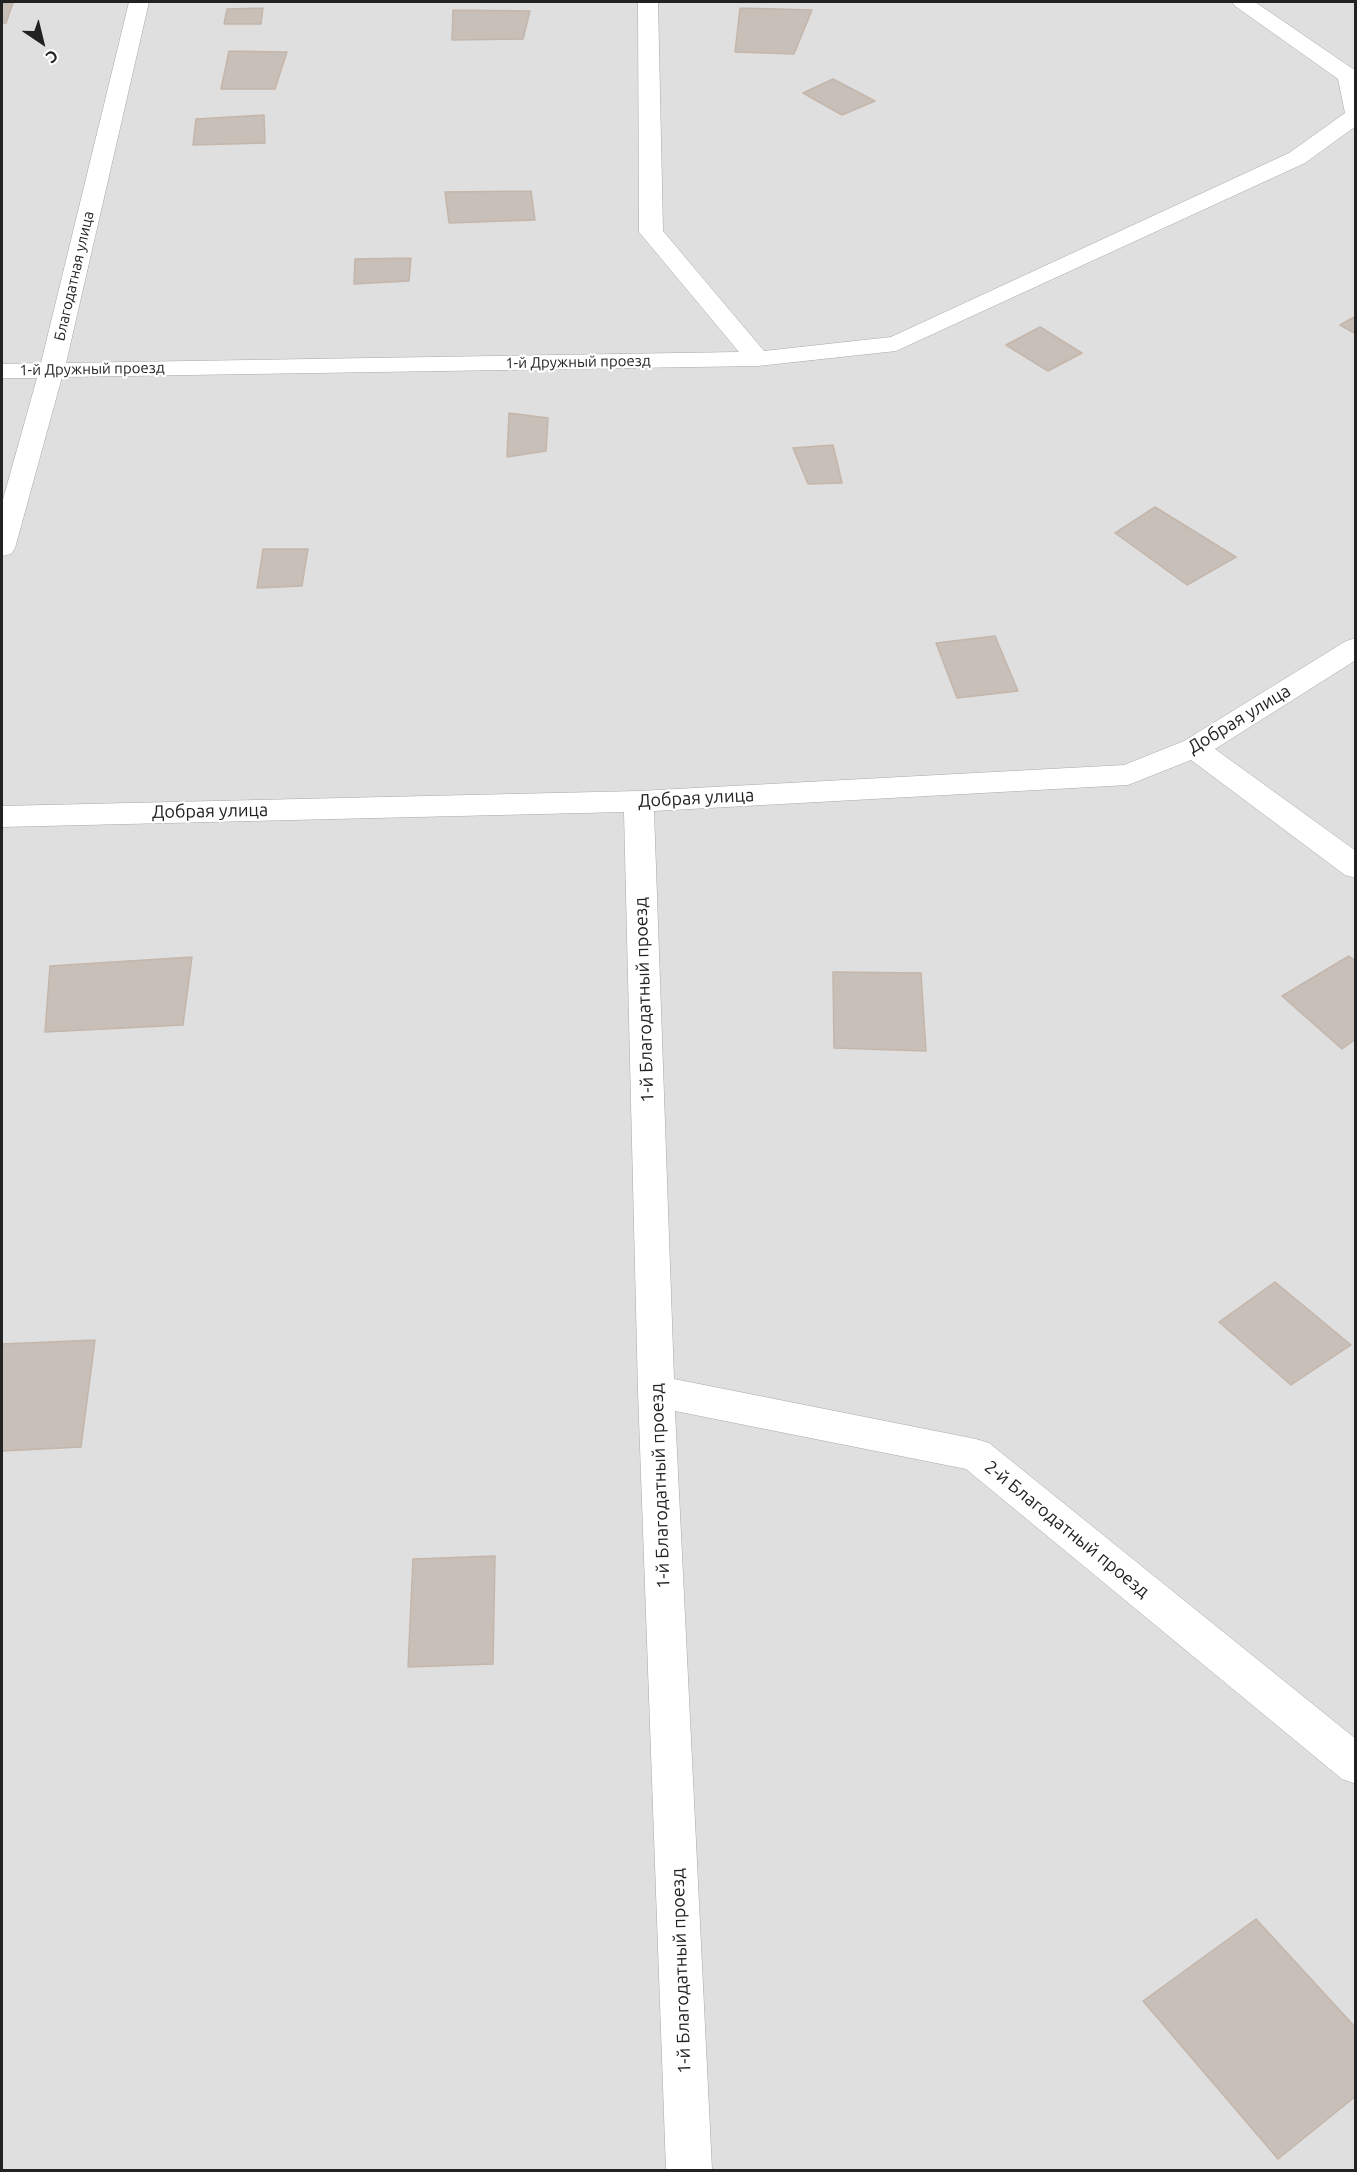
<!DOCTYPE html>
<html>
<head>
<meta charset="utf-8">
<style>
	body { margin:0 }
	#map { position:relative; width:1357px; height:2172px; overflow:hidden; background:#f2efe9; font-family:Ubuntu,sans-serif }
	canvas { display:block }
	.frame { position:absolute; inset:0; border:3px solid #222; pointer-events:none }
	.north { position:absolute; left:12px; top:12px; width:60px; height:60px; -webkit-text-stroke:4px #fff; paint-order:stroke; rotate:145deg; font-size:16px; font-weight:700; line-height:24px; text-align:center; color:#222 }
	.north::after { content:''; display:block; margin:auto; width:21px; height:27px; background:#222; clip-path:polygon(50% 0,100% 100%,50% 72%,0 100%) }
</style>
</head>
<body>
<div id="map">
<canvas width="1357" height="2172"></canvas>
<div class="frame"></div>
<div class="north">С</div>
</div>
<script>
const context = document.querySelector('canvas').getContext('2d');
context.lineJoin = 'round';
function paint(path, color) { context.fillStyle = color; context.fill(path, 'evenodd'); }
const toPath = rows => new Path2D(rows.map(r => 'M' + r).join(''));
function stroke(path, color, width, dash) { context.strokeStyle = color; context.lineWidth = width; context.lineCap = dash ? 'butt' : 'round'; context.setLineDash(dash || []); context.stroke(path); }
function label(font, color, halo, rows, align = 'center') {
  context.font = font + ' Ubuntu,sans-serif'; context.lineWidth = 4.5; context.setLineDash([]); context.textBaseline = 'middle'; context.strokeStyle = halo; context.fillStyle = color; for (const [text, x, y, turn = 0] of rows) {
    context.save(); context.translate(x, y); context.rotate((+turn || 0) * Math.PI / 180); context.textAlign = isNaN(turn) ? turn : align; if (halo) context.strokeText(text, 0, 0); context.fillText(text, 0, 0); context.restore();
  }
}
paint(toPath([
	[2,2,1355,2,1355,2170,2,2170]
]), '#e0dfdf');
const building = toPath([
	[2,3,13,3,6,23,2,23,2,3],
	[263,8,261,24,224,24,227,9,263,8],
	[740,8,812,10,794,54,735,52,740,8],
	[453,10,530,11,523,39,452,40,453,10],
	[229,51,287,52,275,89,221,89,229,51],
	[833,79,875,101,842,115,803,93,833,79],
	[264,115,265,143,193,145,196,119,264,115],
	[531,191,535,220,449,223,445,192,531,191],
	[411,258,409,281,354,284,355,259,411,258],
	[1356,316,1356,334,1340,325,1356,316],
	[1040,327,1082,353,1048,371,1006,345,1040,327],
	[509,413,548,418,546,451,507,457,509,413],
	[833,445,842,483,808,484,793,448,833,445],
	[1155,507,1236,557,1187,585,1115,533,1155,507],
	[263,549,308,549,302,586,257,588,263,549],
	[995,636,1018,691,957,698,936,643,995,636],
	[1349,956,1356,961,1356,1039,1342,1049,1282,996,1349,956],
	[192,957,183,1025,45,1032,50,966,192,957],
	[833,972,921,973,926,1051,834,1048,833,972],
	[1275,1282,1351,1345,1291,1385,1219,1322,1275,1282],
	[95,1340,81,1447,2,1451,2,1344,95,1340],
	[495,1556,493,1664,408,1667,413,1559,495,1556],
	[1256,1919,1356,2028,1356,2096,1278,2159,1143,2001,1256,1919]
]);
paint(building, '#c7bfb8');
stroke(building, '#c4b6ab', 1.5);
const minor = toPath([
	[129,2,149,2,66,363,739,352,639,232,638,2,658,2,663,231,764,351,891,337,1289,153,1345,113,1338,79,1235,6,1232,2,1255,2,1356,71,1356,126,1305,163,896,351,758,366,62,377,15,548,11,554,2,556,2,503,37,378,2,378,2,364,41,363,129,2],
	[1356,638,1356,660,1215,749,1356,851,1356,878,1345,875,1191,760,1128,785,654,811,674,1379,976,1439,989,1443,1356,1739,1356,1784,1342,1779,966,1469,675,1411,712,2170,666,2170,638,1391,624,812,2,827,2,806,639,791,1124,765,1184,741,1346,641,1356,638]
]);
stroke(minor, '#a9a9a9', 1);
paint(minor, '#fff');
label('15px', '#222', '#fff', [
	["Благодатная улица",74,276,-77],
	["1-й Дружный проезд",578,362,-1],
	["1-й Дружный проезд",92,369,-1]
]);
label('18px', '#222', '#fff', [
	["Добрая улица",1239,719,-31],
	["Добрая улица",696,798,-3],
	["Добрая улица",210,811,-1],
	["1-й Благодатный проезд",644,1000,-92],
	["1-й Благодатный проезд",660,1486,-92],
	["2-й Благодатный проезд",1067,1529,39],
	["1-й Благодатный проезд",681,1971,-92]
]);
</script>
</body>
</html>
